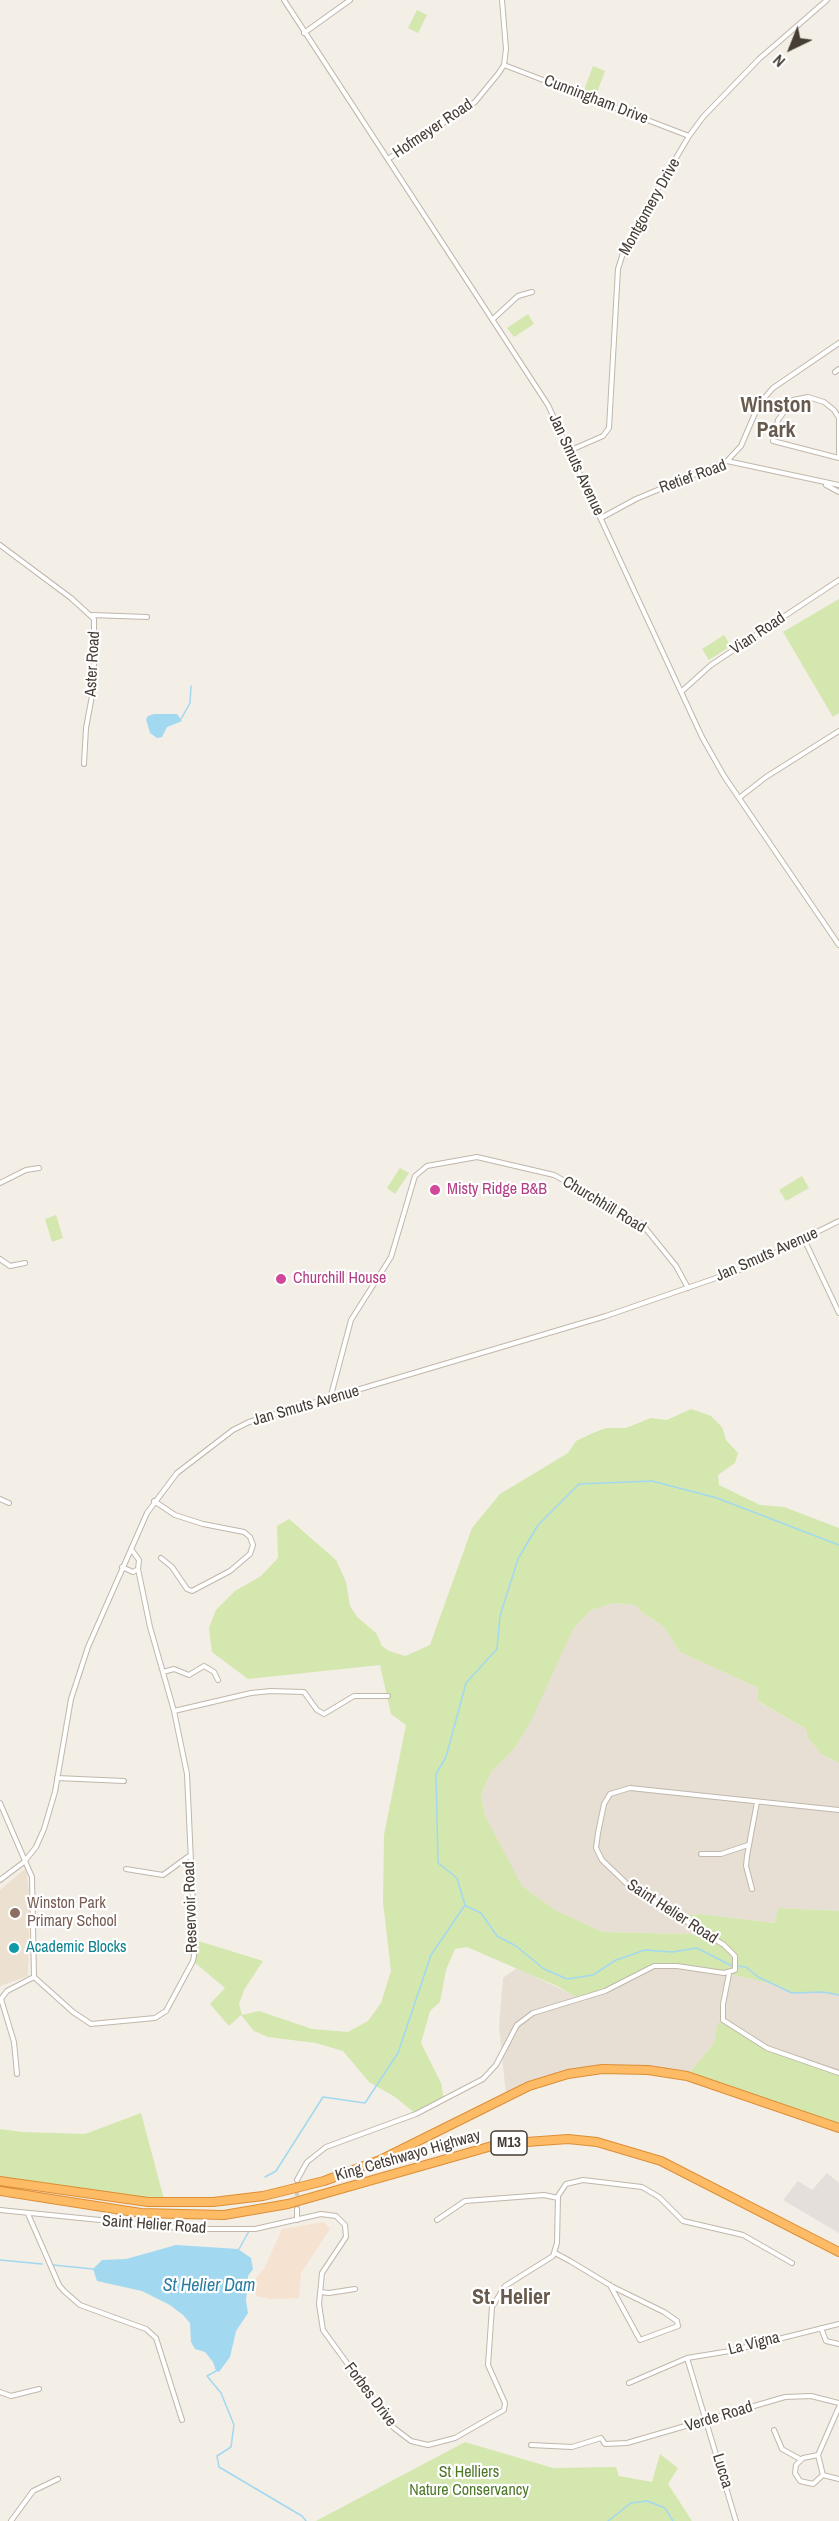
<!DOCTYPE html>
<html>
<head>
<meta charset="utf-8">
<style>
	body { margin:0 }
	#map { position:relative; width:839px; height:2521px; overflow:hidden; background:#f3eee6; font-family:"Archivo Narrow",sans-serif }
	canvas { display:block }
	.north { position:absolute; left:761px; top:18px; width:60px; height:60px; -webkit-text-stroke:4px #fff; paint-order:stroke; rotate:223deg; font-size:16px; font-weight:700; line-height:24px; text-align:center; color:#463d35 }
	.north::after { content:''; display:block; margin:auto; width:21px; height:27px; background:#463d35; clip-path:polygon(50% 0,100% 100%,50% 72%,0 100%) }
</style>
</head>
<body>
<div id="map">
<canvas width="839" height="2521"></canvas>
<div class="north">N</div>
</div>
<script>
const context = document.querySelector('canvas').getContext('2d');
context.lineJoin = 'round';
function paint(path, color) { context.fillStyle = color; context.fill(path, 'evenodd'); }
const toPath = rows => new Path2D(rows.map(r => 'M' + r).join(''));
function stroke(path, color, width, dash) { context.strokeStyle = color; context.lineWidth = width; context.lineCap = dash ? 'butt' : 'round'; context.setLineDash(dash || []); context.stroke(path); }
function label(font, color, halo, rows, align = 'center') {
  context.font = font + ' "Archivo Narrow",sans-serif'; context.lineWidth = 4.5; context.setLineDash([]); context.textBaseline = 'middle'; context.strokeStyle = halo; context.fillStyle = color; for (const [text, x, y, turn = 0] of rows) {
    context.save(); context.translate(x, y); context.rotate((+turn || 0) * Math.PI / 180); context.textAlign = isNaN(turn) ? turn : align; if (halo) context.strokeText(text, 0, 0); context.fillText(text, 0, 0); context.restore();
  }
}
paint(toPath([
	[614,1603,636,1605,640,1611,664,1627,680,1652,758,1688,759,1702,806,1729,808,1738,821,1754,839,1763,839,1911,778,1908,776,1923,699,1914,680,1916,715,1939,690,1934,603,1932,555,1910,522,1886,496,1842,485,1816,481,1794,492,1771,514,1749,573,1629,591,1610],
	[660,1965,729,1974,772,1984,792,1993,823,1992,839,1995,839,2073,779,2051,717,2024,714,2043,687,2076,673,2073,575,2073,506,2095,499,2026,503,1978,517,1968,581,1999]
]), '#e7dfd4');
paint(toPath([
	[324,2222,330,2229,301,2273,299,2298,271,2299,256,2296,256,2278,264,2269,282,2229]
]), '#f5e2d1');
paint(toPath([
	[827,2173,839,2183,839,2233,783,2200,798,2181,812,2190]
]), '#e5dfdb');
paint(toPath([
	[26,1868,30,1898,28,1976,0,1986,0,1890]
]), '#ece1d0');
paint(toPath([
	[417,10,427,15,418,33,408,28],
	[593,66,605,71,596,95,584,90],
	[528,314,534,324,514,337,507,328],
	[839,599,839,713,833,717,783,632],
	[724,635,731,646,709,660,702,649],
	[400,1168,409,1173,395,1194,387,1188],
	[802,1176,809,1188,786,1201,779,1190],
	[56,1215,63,1238,52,1242,45,1219],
	[691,1409,711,1416,722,1427,726,1440,738,1453,735,1463,718,1475,719,1485,760,1505,784,1507,839,1528,839,1763,821,1754,808,1738,806,1729,758,1701,758,1688,680,1652,664,1627,640,1611,636,1605,614,1603,591,1610,573,1629,531,1721,514,1749,492,1771,481,1794,485,1816,522,1886,555,1910,603,1932,690,1934,713,1939,680,1916,699,1914,775,1923,778,1908,839,1911,839,1995,823,1992,792,1993,772,1984,729,1974,660,1965,617,1986,581,2000,557,1986,467,1947,455,1949,446,1970,440,2002,430,2011,421,2043,441,2083,444,2100,416,2114,395,2097,369,2082,343,2051,316,2043,268,2037,254,2031,241,2015,229,2026,210,2004,225,1988,193,1961,195,1940,263,1961,244,1990,239,2004,242,2015,259,2011,312,2029,348,2032,368,2021,381,2003,391,1971,383,1902,384,1835,406,1725,391,1714,380,1665,248,1679,212,1652,209,1628,216,1610,235,1591,261,1576,278,1558,277,1526,289,1519,336,1560,346,1582,350,1606,357,1617,376,1633,382,1646,389,1651,405,1656,430,1645,472,1528,500,1494,568,1453,576,1441,593,1433,606,1428,626,1428,651,1418,667,1420],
	[723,2020,760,2044,839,2073,839,2128,687,2076,714,2043,717,2024],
	[141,2113,165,2203,0,2181,0,2129,22,2132,85,2134],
	[465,2442,553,2468,616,2467,619,2476,652,2482,660,2454,678,2468,668,2484,692,2521,316,2521]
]), '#d4e7ae');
paint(toPath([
	[154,714,177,714,182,721,167,727,162,737,157,738,150,733,146,719,148,716],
	[176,2245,238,2249,251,2258,253,2269,248,2276,246,2301,248,2313,236,2331,230,2357,219,2372,216,2371,213,2362,205,2352,195,2349,191,2342,190,2323,183,2315,170,2305,142,2291,97,2281,93,2269,102,2260,126,2259]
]), '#a2d8f0');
stroke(toPath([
	[181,719,190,703,191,686],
	[466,1906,481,1913,497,1936,516,1946,544,1969,567,1979,593,1975,616,1960,645,1950,672,1952,697,1948,732,1966],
	[737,1966,746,1967,758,1977,792,1993,823,1992,839,1995],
	[265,2177,276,2171,323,2097,365,2103,398,2053,431,1955,465,1905,457,1878,438,1863,436,1774,446,1757,466,1683,497,1649,500,1616,518,1559,538,1525,579,1484,652,1481,717,1498,839,1545],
	[238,2251,249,2231],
	[0,2260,42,2264],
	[53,2265,93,2269],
	[216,2371,207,2376,221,2393,234,2425,231,2447,217,2456,219,2467,302,2516,306,2521],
	[608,2521,631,2503,647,2501,665,2508,673,2521]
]), '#a2d8f0', 1.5);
stroke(toPath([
	[297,2180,297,2209]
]), '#d0cbc3', 4, [4, 2]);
const minor = toPath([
	[284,0,548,405,702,737,724,776,839,945],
	[304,33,350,0],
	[504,65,689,136],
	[388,159,475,102,498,74,504,65,506,49,502,0],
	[493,319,518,296,532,292],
	[835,372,839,369],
	[571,450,603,436,609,428,618,269,624,250,637,224,689,136,703,117,759,59,827,0],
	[839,458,839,418,834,410,824,402,808,397,793,400,778,420,773,441,839,458],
	[727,461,741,446,759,404,773,388,839,343],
	[826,485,839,492],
	[601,518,636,499,727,461,839,485],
	[0,545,71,598,94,619,94,685,86,728,84,764],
	[92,615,147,617],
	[681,692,711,665,839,580],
	[739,798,766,777,839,731],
	[0,1183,26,1170,39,1168],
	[804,1239,839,1313],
	[0,1259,10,1266,25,1263],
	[330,1399,351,1320,391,1257,415,1176,427,1166,477,1157,554,1175,642,1224,676,1266,688,1288],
	[0,1499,9,1503],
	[154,1501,175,1515,203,1524,244,1532,250,1537,253,1545,250,1554,230,1571,192,1591,187,1589,172,1567,161,1558],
	[122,1567,133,1572,138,1569],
	[163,1672,174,1669,189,1675,204,1666,214,1672,218,1680],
	[174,1711,251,1693,271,1691,304,1692,317,1710,324,1714,354,1696,388,1696],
	[57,1778,124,1781],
	[0,1803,32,1877,34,1977,73,2012,91,2024,155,2018,166,2011,193,1961,195,1949,187,1774,174,1711,150,1627,138,1569,139,1560,131,1549],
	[701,1854,721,1854,748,1845],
	[126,1869,163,1875,189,1856],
	[0,1880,24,1862,36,1847,44,1829,55,1792,71,1699,88,1647,147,1513,177,1473,233,1430,249,1422,606,1316,745,1268,839,1221],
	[752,1889,746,1866,747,1856,757,1802],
	[729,1974,723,2004,723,2020,767,2048,839,2073],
	[17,2074,14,2042,1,1999,7,1991,34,1977],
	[297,2180,307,2162,326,2147,416,2114,483,2079,496,2065,517,2025,533,2013,605,1991,654,1966,677,1966,724,1973,735,1970,735,1956,724,1945,627,1884,602,1860,596,1848,598,1833,604,1804,610,1794,630,1788,839,1810],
	[0,2210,190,2229,255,2229,321,2214,336,2216,345,2225,346,2237,322,2273,319,2304,323,2330,394,2428,411,2441,428,2445,455,2438,504,2410,505,2403,488,2365,492,2307,505,2286,553,2256,557,2243,558,2196,566,2184,583,2180,642,2187,659,2197,683,2221,743,2235,792,2263],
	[28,2214,59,2285,64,2291,80,2305,146,2329,156,2338,182,2420],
	[297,2220,297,2209],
	[437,2220,465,2201,544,2195,558,2198],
	[555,2253,570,2261,613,2287,664,2312,677,2321,678,2326,640,2340,610,2285],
	[320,2292,329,2293,355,2289],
	[821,2328,826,2341,839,2344],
	[629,2383,687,2358],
	[0,2392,11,2396,39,2389],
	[774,2430,782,2449,800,2459],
	[531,2445,572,2447,601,2438,605,2444,627,2443,785,2397,811,2396,839,2403],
	[818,2455,823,2475,813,2484,800,2481,795,2473,796,2465,803,2458,818,2455],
	[818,2455,839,2407],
	[823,2475,839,2479],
	[11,2521,33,2491,58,2479],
	[736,2521,687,2358,730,2351,839,2324]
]);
const motorway = toPath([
	[0,2181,148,2202,213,2202,263,2196,324,2181,380,2160,529,2086,568,2074,602,2069,648,2070,687,2076,839,2128],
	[0,2191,141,2213,224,2215,288,2204,499,2144,568,2139,597,2142,661,2161,839,2252]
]);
stroke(minor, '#c1b7ab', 6);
stroke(motorway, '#dd8e35', 10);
stroke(minor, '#fff', 4);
stroke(motorway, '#febb66', 8);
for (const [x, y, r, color] of [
	[435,1190,6,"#d1479c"],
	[281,1279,6,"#d1479c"],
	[15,1913,6,"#8d6e63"],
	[14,1948,6,"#0f9aa8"]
]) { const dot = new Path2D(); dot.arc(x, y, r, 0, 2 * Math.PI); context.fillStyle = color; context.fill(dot); stroke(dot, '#fff', 2); }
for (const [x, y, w] of [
	[509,2143,36]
]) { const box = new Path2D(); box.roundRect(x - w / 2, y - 12, w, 24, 4.5); context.fillStyle = '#fff'; context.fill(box); stroke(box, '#463d35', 1.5); }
label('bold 15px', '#463d35', null, [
	["M13",509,2143]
]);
label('16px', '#463d35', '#fff', [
	["Cunningham Drive",596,100,21],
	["Hofmeyer Road",433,129,-34],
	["Montgomery Drive",650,207,-61],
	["Jan Smuts Avenue",576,465,65],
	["Retief Road",693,477,-20],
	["Vian Road",758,634,-34],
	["Aster Road",93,664,-87],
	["Churchhill Road",604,1205,31],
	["Jan Smuts Avenue",767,1255,-24],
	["Jan Smuts Avenue",306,1406,-16],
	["Reservoir Road",191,1907,-92],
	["Saint Helier Road",672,1912,33],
	["King Cetshwayo Highway",408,2156,-16],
	["Saint Helier Road",154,2225,4],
	["La Vigna",754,2344,-14],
	["Forbes Drive",370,2395,53],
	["Verde Road",719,2417,-17],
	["Lucca",722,2471,73]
]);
label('16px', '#b23c85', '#fff', [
	["Misty Ridge B&B",447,1190],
	["Churchill House",293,1279]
], 'left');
label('16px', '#785e54', '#fff', [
	["Winston Park",27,1904],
	["Primary School",27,1922]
], 'left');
label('16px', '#0d838f', '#fff', [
	["Academic Blocks",26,1948]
], 'left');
label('16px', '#4f7728', '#fff', [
	["St Helliers",469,2473],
	["Nature Conservancy",469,2491]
]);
label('italic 18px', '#2b7ca1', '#fff', [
	["St Helier Dam",209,2286]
]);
label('bold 22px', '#685a4c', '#fff', [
	["Winston",776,406],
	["Park",776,431],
	["St. Helier",511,2298]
]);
</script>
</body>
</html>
